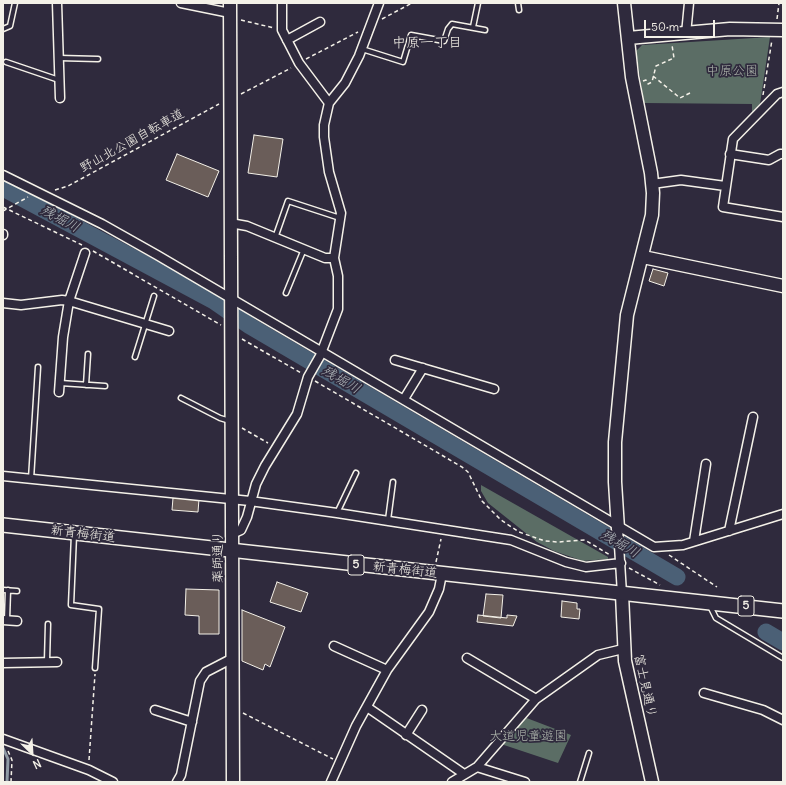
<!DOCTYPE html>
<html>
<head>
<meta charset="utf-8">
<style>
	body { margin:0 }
	#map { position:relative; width:786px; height:785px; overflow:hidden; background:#2f2a3d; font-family:Delius,sans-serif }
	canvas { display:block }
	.frame { position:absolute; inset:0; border:4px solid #f4f1e8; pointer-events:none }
	.north { position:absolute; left:12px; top:733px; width:40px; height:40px; -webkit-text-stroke:3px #2f2a3d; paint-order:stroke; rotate:155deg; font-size:11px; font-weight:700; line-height:16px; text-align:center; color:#f4f1e8 }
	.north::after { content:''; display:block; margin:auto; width:14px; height:18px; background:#f4f1e8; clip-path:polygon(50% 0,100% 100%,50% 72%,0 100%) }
	.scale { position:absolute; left:644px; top:20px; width:71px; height:18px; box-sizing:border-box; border:2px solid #f4f1e8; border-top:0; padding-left:5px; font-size:12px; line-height:14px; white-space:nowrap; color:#f4f1e8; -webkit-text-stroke:3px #2f2a3d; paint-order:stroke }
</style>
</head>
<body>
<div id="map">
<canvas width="786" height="785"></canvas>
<div class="frame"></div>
<div class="north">N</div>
<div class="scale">50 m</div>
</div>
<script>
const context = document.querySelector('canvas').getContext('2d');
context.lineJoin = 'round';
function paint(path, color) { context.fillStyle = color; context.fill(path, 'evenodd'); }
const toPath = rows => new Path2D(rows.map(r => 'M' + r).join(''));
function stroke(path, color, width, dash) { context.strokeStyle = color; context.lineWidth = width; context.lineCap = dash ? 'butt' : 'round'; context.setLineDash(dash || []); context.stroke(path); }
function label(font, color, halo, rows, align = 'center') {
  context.font = font + ' Delius,"Klee One",sans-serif'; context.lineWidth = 3.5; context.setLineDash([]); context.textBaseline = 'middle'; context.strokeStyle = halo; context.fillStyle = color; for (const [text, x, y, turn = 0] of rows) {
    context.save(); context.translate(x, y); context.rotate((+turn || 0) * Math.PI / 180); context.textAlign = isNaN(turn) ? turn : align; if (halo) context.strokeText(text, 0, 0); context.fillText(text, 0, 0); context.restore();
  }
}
paint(toPath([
	[770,37,760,104,752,112,752,104,644,103,636,51,642,45],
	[481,485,608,557,608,559,583,561,554,551,537,542,488,503,481,491],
	[524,717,571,735,558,763,501,744]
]), '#5b6d65');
stroke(toPath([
	[3,748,8,759,7,782]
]), '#8f9aa4', 3);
stroke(toPath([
	[3,188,214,301,250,326,677,577],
	[766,632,783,642]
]), '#4b6076', 17);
const building = toPath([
	[254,135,283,139,277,177,248,173,254,135],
	[177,154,219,171,208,197,166,180,177,154],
	[653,269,668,273,664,286,649,281,653,269],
	[173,498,199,499,198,512,172,510,173,498],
	[277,582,308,593,301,612,270,602,277,582],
	[186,589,219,590,219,634,199,634,199,616,185,615,186,589],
	[486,594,503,595,501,618,483,616,486,594],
	[562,601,577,603,577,609,580,609,579,619,561,617,562,601],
	[242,610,285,627,270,667,265,664,263,670,242,661,242,610],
	[478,615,507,618,507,615,517,616,513,626,477,622,478,615]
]);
paint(building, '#6a5d59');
stroke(building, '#f4f1e8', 1);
const lane = toPath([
	[518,3,519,10],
	[473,27,478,3],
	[3,29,10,26,15,3],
	[362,49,403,62,411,35,444,41,448,29,452,24,485,30],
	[59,58,98,59],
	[6,62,59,80],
	[275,238,288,201,340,218],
	[286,293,304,249],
	[135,357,154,296],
	[60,383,105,386],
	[86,385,88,354],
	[181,398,220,418,230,421],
	[31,479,38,367],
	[337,513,356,473],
	[388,520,393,482],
	[74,535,71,605,99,609,95,668],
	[3,590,17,591],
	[710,606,716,618,783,658],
	[7,620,8,590],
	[47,661,48,624],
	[580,782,589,753]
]);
const street = toPath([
	[57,3,60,98],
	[181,3,230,13],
	[282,3,282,30,299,63,329,103],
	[686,34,689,3],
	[287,40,320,22],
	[783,92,777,94,733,139,723,207,783,217],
	[730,154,769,160,780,154,783,154],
	[3,175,102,224,157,255,654,547,683,545,783,514],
	[652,184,681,180,725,186],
	[230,223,247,226,325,258,334,258],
	[3,235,3,234],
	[3,303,21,305,62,300,69,301,169,331],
	[395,360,494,389],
	[59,392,63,337,69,301,85,253],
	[404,399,423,368],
	[3,476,250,501,337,513,511,540,566,562,586,567,621,563],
	[618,529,622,594],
	[729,531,753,417],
	[232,534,241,530,247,517,256,484,265,466,297,414,308,377,320,356,338,309,338,276,334,258,341,213,329,172,324,137,324,125,329,103,345,83,359,56,379,3],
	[694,541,706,464],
	[3,620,17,621],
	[334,646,387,670],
	[467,658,536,699],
	[3,663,57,662],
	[704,693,763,710,783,720],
	[367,707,464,774],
	[155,710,192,722],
	[406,735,422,710],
	[3,739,89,770,113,782],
	[477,767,525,782],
	[177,782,181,775,200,681,206,672,233,658],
	[331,782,356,726,387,670,429,612,439,589,442,574],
	[452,782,477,767,536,699,598,655,623,649]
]);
const secondary = toPath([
	[230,3,233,782],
	[628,38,730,29,783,30],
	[643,257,783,286],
	[618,529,615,482,615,442,627,315,652,215,653,193,651,173,632,77,624,3],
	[622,594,625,661,652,782]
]);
const primary = toPath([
	[3,525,783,611]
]);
stroke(lane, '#f4f1e8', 7);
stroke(street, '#f4f1e8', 11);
stroke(secondary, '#f4f1e8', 15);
stroke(primary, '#f4f1e8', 16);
stroke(toPath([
	[382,19,412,3],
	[777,19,779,3],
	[241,20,274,28],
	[306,59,358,32],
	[653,76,680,98,690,93],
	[643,81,646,80,648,84,652,82,656,66,674,58,672,45],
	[241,94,291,68],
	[763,95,772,40],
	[55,190,68,186,219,104],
	[3,207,82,245],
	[3,211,28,197],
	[93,251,221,325],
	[242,339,301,373],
	[315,381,462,467,468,472,482,501,501,520,519,532,545,541,558,542,585,540,610,555],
	[242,428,268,443],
	[669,555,717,587],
	[436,562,441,539],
	[629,568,660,585],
	[243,713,333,759],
	[8,751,12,760,11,782],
	[89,760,95,674]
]), '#f4f1e8', 1.5, [4, 3]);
stroke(lane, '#2f2a3d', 4);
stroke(street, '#2f2a3d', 8);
stroke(secondary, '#2f2a3d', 12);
stroke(primary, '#2f2a3d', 13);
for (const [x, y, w] of [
	[356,565,16],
	[746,606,16]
]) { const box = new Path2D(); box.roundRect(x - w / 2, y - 10, w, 20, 3); context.fillStyle = '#2f2a3d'; context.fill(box); stroke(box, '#f4f1e8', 1); }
label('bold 12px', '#f4f1e8', null, [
	["5",356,565],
	["5",746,606]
]);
label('13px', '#afb6ad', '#2f2a3d', [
	["中原公園",732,71],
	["大道児童遊園",528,736]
]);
label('13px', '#f4f1e8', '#2f2a3d', [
	["野山北公園自転車道",132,141,-29],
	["新青梅街道",83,534,7],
	["薬師通り",218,557,-90],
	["新青梅街道",405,570,6],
	["富士見通り",645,686,78]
]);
label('14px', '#f4f1e8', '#2f2a3d', [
	["中原一丁目",427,43]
]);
label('italic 14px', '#b0b7ba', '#2f2a3d', [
	["残堀川",60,219,28],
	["残堀川",341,380,30],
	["残堀川",620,544,30]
]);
</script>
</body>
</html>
